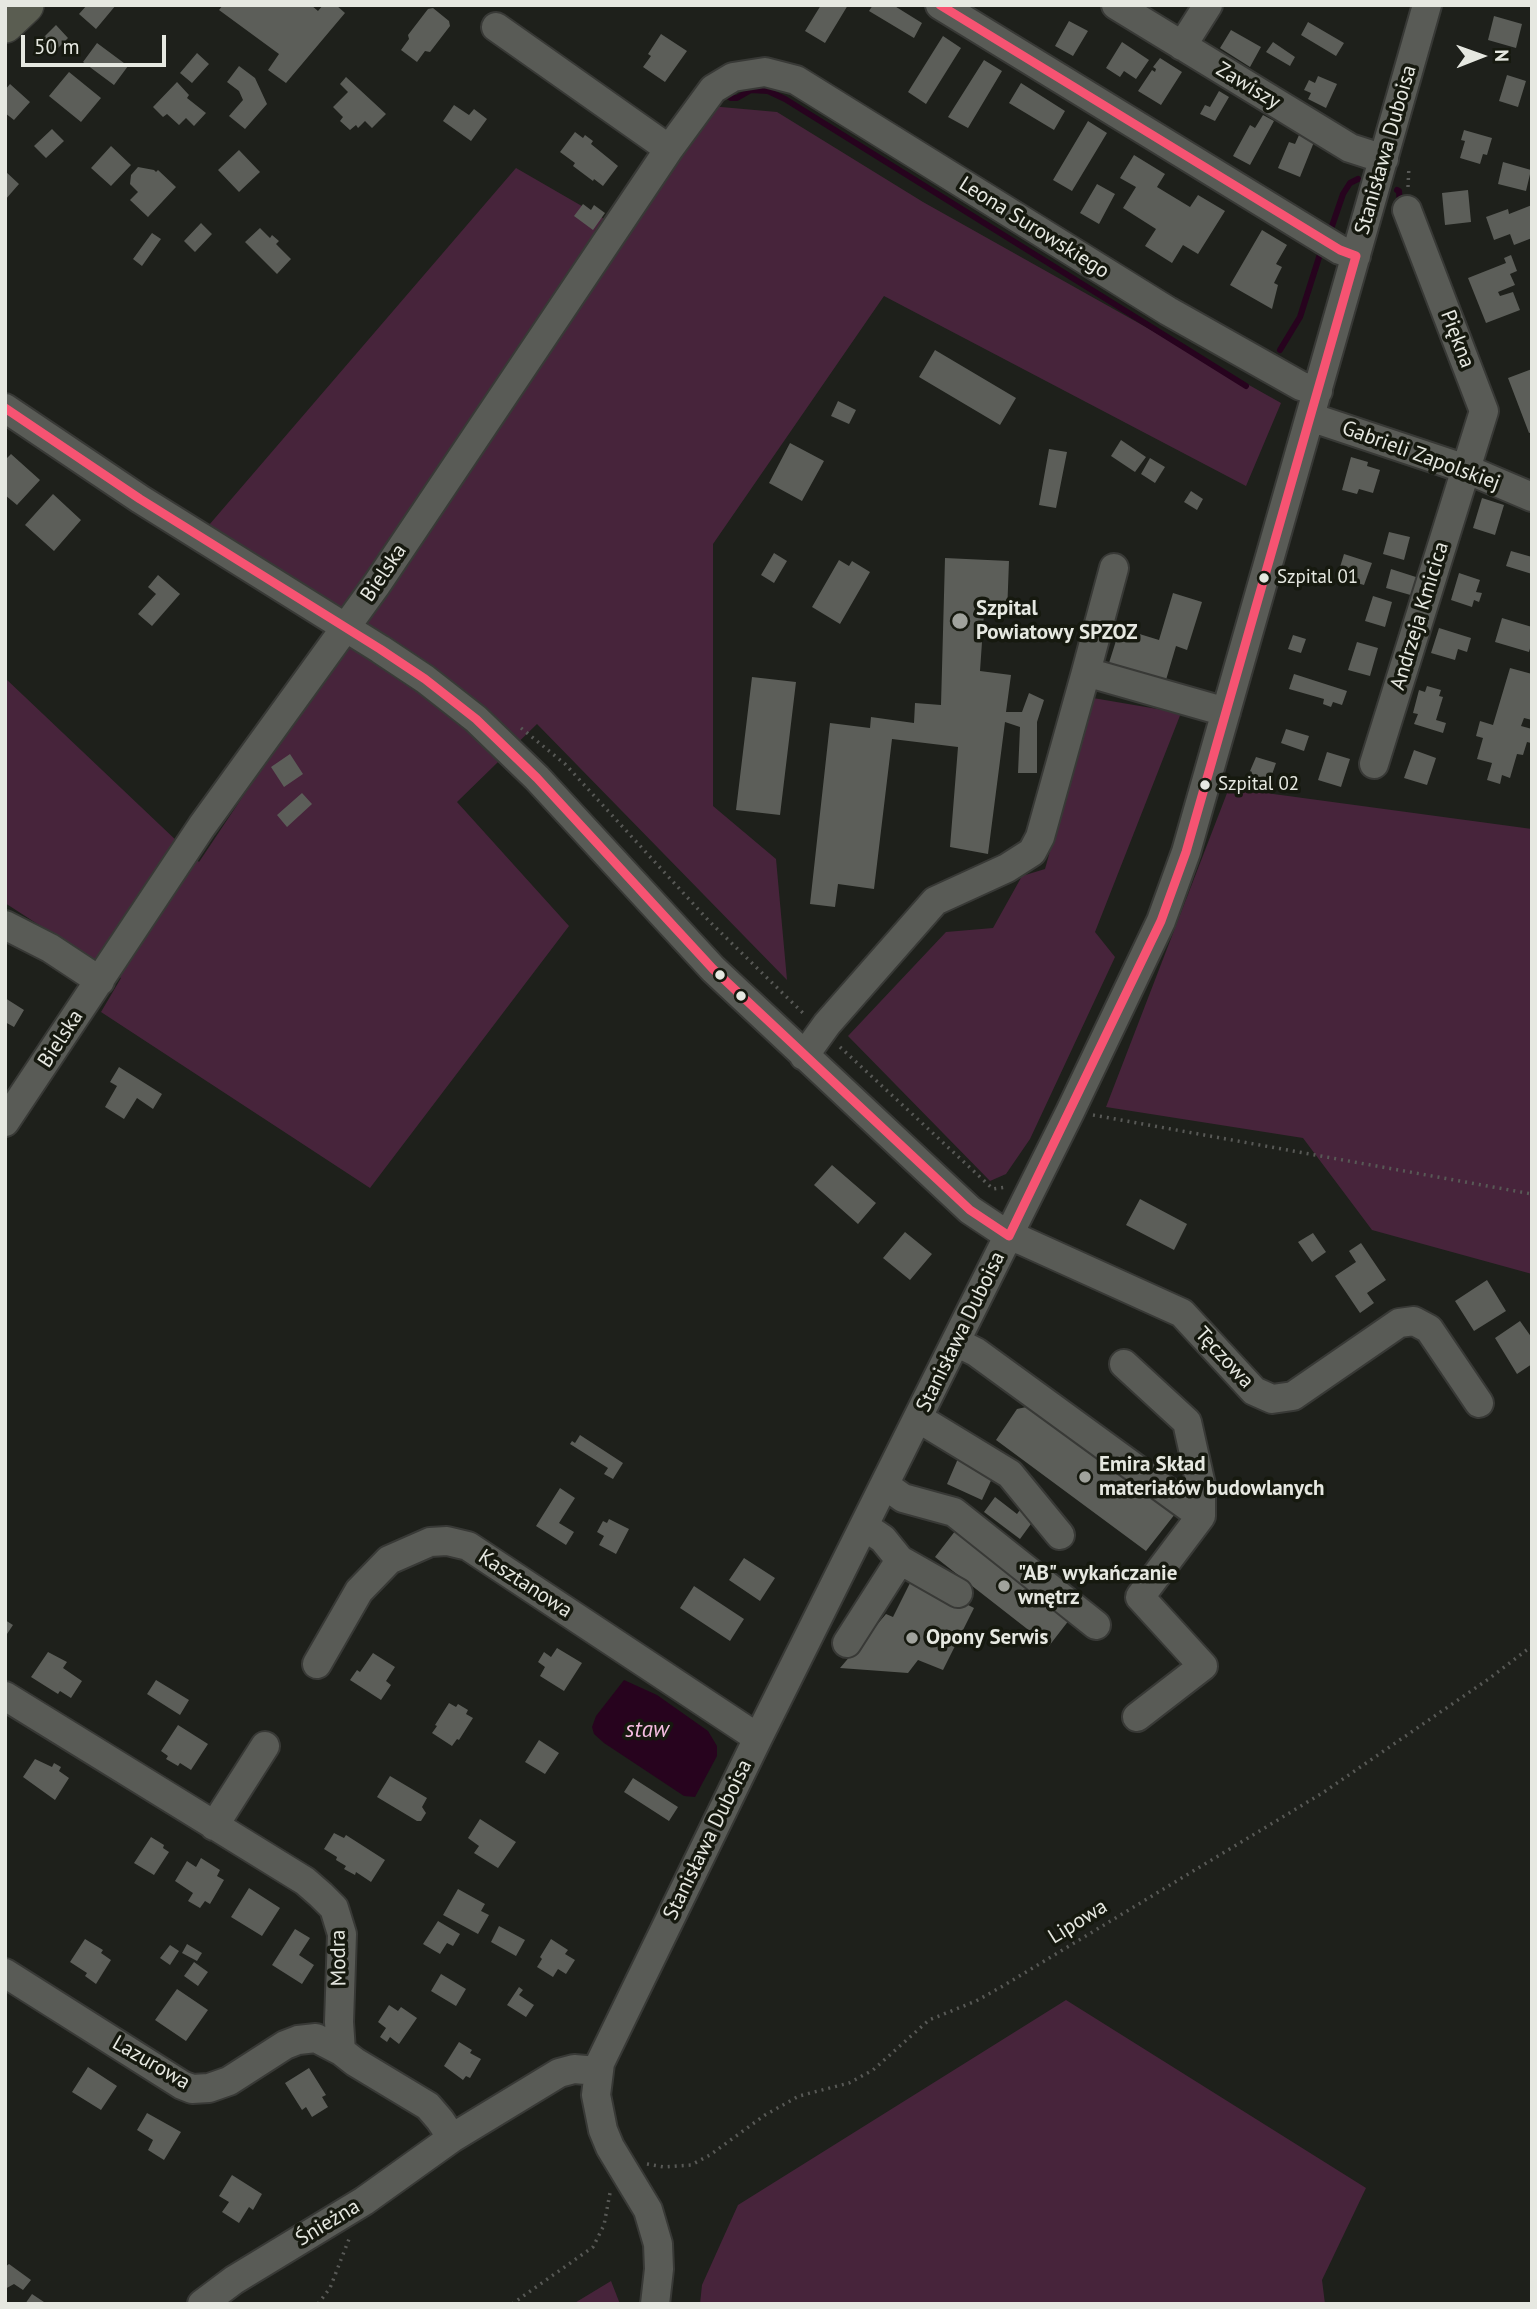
<!DOCTYPE html>
<html>
<head>
<meta charset="utf-8">
<style>
	body { margin:0 }
	#map { position:relative; width:1537px; height:2309px; overflow:hidden; background:#1e201b; font-family:"PT Sans",sans-serif }
	canvas { display:block }
	.frame { position:absolute; inset:0; border:7px solid #e6e8e1; pointer-events:none }
	.north { position:absolute; left:1446px; top:21px; width:70px; height:70px; -webkit-text-stroke:5px #16190f; paint-order:stroke; rotate:89deg; font-size:19px; font-weight:700; line-height:28px; text-align:center; color:#e6e8e1 }
	.north::after { content:''; display:block; margin:auto; width:24px; height:32px; background:#e6e8e1; clip-path:polygon(50% 0,100% 100%,50% 72%,0 100%) }
	.scale { position:absolute; left:21px; top:35px; width:145px; height:32px; box-sizing:border-box; border:4px solid #e6e8e1; border-top:0; padding-left:9px; font-size:21px; line-height:24px; white-space:nowrap; color:#e6e8e1; -webkit-text-stroke:5px #16190f; paint-order:stroke }
</style>
</head>
<body>
<div id="map">
<canvas width="1537" height="2309"></canvas>
<div class="frame"></div>
<div class="north">N</div>
<div class="scale">50 m</div>
</div>
<script>
const context = document.querySelector('canvas').getContext('2d');
context.lineJoin = 'round';
function paint(path, color) { context.fillStyle = color; context.fill(path, 'evenodd'); }
const toPath = rows => new Path2D(rows.map(r => 'M' + r).join(''));
function stroke(path, color, width, dash) { context.strokeStyle = color; context.lineWidth = width; context.lineCap = dash ? 'butt' : 'round'; context.setLineDash(dash || []); context.stroke(path); }
function label(font, color, halo, rows, align = 'center') {
  context.font = font + ' "PT Sans",sans-serif'; context.lineWidth = 7; context.setLineDash([]); context.textBaseline = 'middle'; context.strokeStyle = halo; context.fillStyle = color; for (const [text, x, y, turn = 0] of rows) {
    context.save(); context.translate(x, y); context.rotate((+turn || 0) * Math.PI / 180); context.textAlign = isNaN(turn) ? turn : align; if (halo) context.strokeText(text, 0, 0); context.fillText(text, 0, 0); context.restore();
  }
}
paint(toPath([
	[710,106,777,112,923,202,1281,403,1246,486,884,296,713,544,713,806,776,859,787,980,537,724,457,802,569,926,370,1188,101,1012,121,978,5,903,5,678,199,862,360,621,203,532,516,168,606,220],
	[1093,698,1181,713,1095,932,1115,957,1030,1139,1006,1174,990,1181,848,1036,946,932,993,928,1022,876,1045,869],
	[1229,788,1532,829,1532,1274,1372,1230,1303,1138,1106,1107],
	[1066,2000,1366,2188,1322,2280,1325,2304,700,2304,702,2285,738,2205],
	[611,2281,620,2304,573,2304]
]), '#47243b');
paint(toPath([
	[624,1680,657,1695,708,1731,717,1746,717,1756,695,1797,684,1796,604,1743,594,1734,592,1727,596,1716]
]), '#27031e');
stroke(toPath([
	[728,96,731,98,737,98,751,90,768,91,785,99,1246,386],
	[1397,190,1399,191,1400,206],
	[1330,232,1343,194,1350,183,1358,179],
	[1280,350,1300,317,1321,251]
]), '#27031e', 6);
paint(toPath([
	[87,5,116,5,96,29,79,14],
	[223,5,311,5,318,11,323,5,336,5,345,13,286,83,268,70,279,54,219,10],
	[821,5,848,5,825,43,805,31],
	[873,5,893,5,922,23,914,38,869,11],
	[433,8,449,21,450,26,430,52,425,51,417,62,401,50,409,39,408,35,428,9],
	[1494,16,1522,24,1516,48,1488,40],
	[1069,21,1088,31,1073,56,1055,46],
	[1308,22,1344,43,1336,56,1301,35],
	[56,25,68,38,53,53,40,41],
	[1231,30,1261,47,1250,67,1220,48],
	[661,34,687,51,665,82,643,67,651,56,648,54],
	[943,36,961,48,926,104,908,92],
	[1122,42,1149,60,1136,79,1124,71,1120,77,1106,68],
	[1273,42,1295,57,1290,66,1266,52],
	[97,43,128,66,114,85,83,62],
	[197,53,209,64,192,83,180,73],
	[1160,58,1182,72,1161,105,1138,91,1152,70,1155,72,1156,69,1153,67],
	[984,60,1002,71,968,128,948,117],
	[239,66,255,78,267,104,245,129,229,116,243,100,239,91,227,82],
	[69,72,101,98,81,122,49,96],
	[1507,75,1526,81,1518,107,1499,101],
	[1318,76,1337,84,1326,108,1308,99,1311,93,1304,90,1309,80,1315,83],
	[346,77,386,114,372,128,365,121,358,128,356,125,350,130,340,121,343,117,333,107,348,92,340,84],
	[177,82,189,95,187,98,206,113,194,126,186,118,179,125,167,114,163,117,153,107],
	[1021,83,1065,111,1054,130,1009,103],
	[10,84,30,102,14,120,5,113,5,90],
	[1219,91,1229,97,1215,121,1200,114,1205,105,1210,107],
	[454,105,469,115,474,109,487,119,471,141,443,121],
	[1263,115,1274,121,1250,165,1233,156,1250,125,1255,128],
	[1088,121,1107,133,1072,191,1053,180],
	[52,129,64,141,46,158,34,146],
	[1464,130,1492,138,1487,155,1483,154,1480,164,1460,158,1465,141,1461,140],
	[575,132,583,138,585,135,593,141,591,144,618,166,603,186,594,179,593,181,573,166,575,163,560,152],
	[1299,135,1314,142,1300,177,1278,168,1289,142,1295,144],
	[111,146,131,165,111,186,91,168],
	[239,150,260,172,239,192,218,170],
	[1134,155,1165,174,1157,187,1190,207,1198,195,1225,211,1198,254,1183,245,1172,263,1145,246,1156,229,1123,208,1136,187,1120,178],
	[1503,162,1531,170,1526,191,1498,184],
	[138,167,154,170,156,172,158,170,176,187,148,217,130,200,138,192,130,184,131,175],
	[5,171,19,184,5,200],
	[1097,184,1115,194,1099,224,1080,213],
	[1468,190,1471,222,1445,225,1442,193],
	[583,204,591,210,594,205,605,213,593,230,574,216],
	[1532,205,1532,238,1514,245,1510,234,1494,240,1486,217,1508,209,1509,214],
	[201,223,212,234,195,252,184,241],
	[260,228,270,238,272,235,279,241,276,244,291,259,277,274,245,242],
	[1262,230,1287,245,1276,264,1282,267,1274,283,1278,285,1272,309,1230,285],
	[152,233,161,239,142,266,133,259],
	[1511,255,1517,271,1510,274,1515,285,1498,292,1500,296,1513,292,1520,310,1486,323,1468,278,1506,263,1504,258],
	[935,350,1016,398,1000,425,919,377],
	[1532,369,1532,432,1529,433,1508,378],
	[838,401,856,410,849,424,831,416],
	[1121,440,1146,457,1135,472,1111,456],
	[790,443,824,461,802,501,769,483],
	[1049,449,1067,452,1056,508,1039,505],
	[11,454,40,480,17,505,5,495,5,460],
	[1351,457,1368,462,1367,466,1380,470,1373,493,1359,489,1357,494,1342,490],
	[1150,458,1165,467,1155,483,1141,474],
	[1191,491,1203,499,1197,510,1184,502],
	[53,494,81,520,54,551,25,525],
	[1482,498,1504,505,1495,535,1473,528],
	[1389,532,1410,537,1404,560,1383,554],
	[1511,551,1532,557,1532,574,1506,566],
	[774,553,787,561,774,583,761,575],
	[1344,554,1372,563,1364,585,1337,577],
	[945,558,1009,561,1007,614,984,613,980,671,1011,675,1006,712,1022,712,1029,693,1044,700,1037,722,1037,773,1018,773,1020,727,1005,722,988,854,950,847,958,747,892,739,874,889,838,884,835,907,810,904,830,723,870,728,871,717,914,723,915,703,941,705],
	[839,560,849,566,852,561,870,572,840,624,812,607],
	[1391,569,1419,578,1414,596,1386,588],
	[1459,573,1480,580,1476,592,1482,593,1479,602,1474,600,1472,607,1451,600],
	[158,575,180,594,152,626,138,614,156,594,148,587],
	[1173,593,1202,602,1187,650,1176,646,1166,680,1109,663,1120,628,1159,640],
	[1373,596,1392,602,1385,627,1365,621],
	[1502,618,1532,627,1532,641,1529,652,1495,642],
	[1439,628,1471,638,1467,652,1458,649,1455,660,1431,653],
	[1293,635,1306,639,1301,653,1288,649],
	[1357,642,1378,648,1370,676,1348,670],
	[1510,668,1532,674,1532,720,1524,718,1521,726,1532,729,1532,740,1531,743,1527,742,1523,755,1517,754,1510,778,1502,775,1500,784,1487,780,1492,763,1477,759,1483,738,1476,736,1480,721,1493,725],
	[1294,674,1347,691,1342,705,1333,702,1331,707,1323,704,1324,699,1289,689],
	[752,677,796,682,780,815,736,810],
	[1427,686,1441,690,1439,696,1443,697,1436,720,1446,723,1443,733,1414,724,1418,714,1413,713,1419,690,1425,692],
	[1286,729,1309,736,1304,751,1281,743],
	[1414,750,1436,758,1427,785,1404,778],
	[1327,752,1350,759,1341,787,1318,780],
	[290,754,303,774,284,787,271,767],
	[1256,757,1276,763,1268,786,1249,780,1252,772,1250,771],
	[302,793,312,804,287,827,277,815],
	[5,998,24,1010,14,1027,5,1022],
	[119,1067,162,1094,153,1109,137,1098,124,1119,105,1107,117,1086,110,1082],
	[832,1165,876,1203,858,1224,814,1185],
	[1140,1199,1187,1224,1174,1250,1126,1225],
	[905,1232,932,1254,910,1280,883,1258],
	[1313,1233,1326,1252,1312,1262,1298,1242],
	[1361,1243,1386,1280,1367,1293,1374,1303,1360,1313,1335,1276,1356,1262,1349,1251],
	[1487,1280,1506,1311,1474,1331,1455,1301],
	[1520,1321,1532,1338,1532,1364,1517,1374,1495,1338],
	[1031,1406,1175,1514,1146,1551,996,1440,1017,1409],
	[580,1435,623,1463,613,1479,604,1474,608,1468,570,1444,572,1441,575,1443],
	[960,1454,996,1470,982,1500,947,1484],
	[560,1488,575,1498,559,1523,574,1532,566,1545,536,1526],
	[995,1497,1017,1514,1022,1507,1036,1517,1020,1539,984,1512],
	[609,1519,629,1529,616,1554,599,1545,604,1536,597,1532,603,1521,607,1523],
	[959,1526,1073,1615,1049,1646,935,1557],
	[744,1558,775,1578,760,1601,729,1580],
	[913,1577,974,1608,943,1670,918,1660,908,1673,840,1668,886,1614,893,1617],
	[694,1586,744,1619,730,1641,680,1608],
	[5,1620,13,1625,5,1637],
	[557,1648,582,1663,564,1691,540,1676,545,1667,538,1662,544,1652,551,1657],
	[48,1652,67,1662,63,1668,82,1681,71,1698,60,1691,58,1694,31,1677],
	[373,1653,395,1667,386,1681,391,1685,381,1700,350,1680,357,1670,360,1672],
	[156,1680,189,1700,180,1715,147,1694],
	[449,1703,456,1707,458,1704,468,1710,466,1714,473,1718,459,1740,457,1739,452,1746,432,1733,437,1726,435,1725],
	[178,1725,208,1744,191,1770,180,1763,178,1766,166,1759,168,1756,161,1751],
	[539,1740,559,1753,545,1774,525,1762],
	[35,1759,52,1767,54,1763,61,1767,59,1771,69,1778,55,1800,23,1777],
	[390,1776,427,1798,422,1807,426,1813,421,1821,417,1821,377,1797],
	[633,1778,678,1807,669,1821,624,1792],
	[480,1819,516,1842,498,1868,474,1853,479,1846,468,1838],
	[334,1833,344,1838,346,1835,385,1860,371,1882,356,1872,355,1875,344,1869,346,1866,336,1860,337,1857,324,1849],
	[151,1837,164,1845,163,1848,169,1852,154,1875,134,1863],
	[201,1858,220,1870,217,1876,224,1880,210,1904,205,1901,200,1908,188,1901,193,1893,175,1881,187,1861,196,1867],
	[249,1888,280,1908,262,1936,231,1917],
	[458,1889,485,1904,481,1911,489,1915,478,1934,443,1915],
	[438,1921,460,1934,453,1946,447,1943,440,1954,423,1944],
	[499,1926,525,1940,516,1956,491,1942],
	[295,1929,310,1938,299,1955,314,1965,302,1984,272,1965],
	[85,1939,103,1950,101,1953,111,1960,96,1984,85,1976,87,1973,70,1962],
	[551,1939,568,1950,565,1954,575,1960,566,1974,558,1969,553,1977,537,1967,542,1959,540,1957],
	[187,1944,202,1953,197,1961,182,1953],
	[170,1945,179,1951,170,1965,160,1958],
	[194,1962,208,1972,198,1986,184,1976],
	[441,1974,466,1989,456,2006,431,1991],
	[519,1987,523,1990,519,1995,534,2005,526,2017,507,2005],
	[177,1989,208,2010,186,2041,155,2020],
	[389,2005,398,2011,401,2007,417,2018,399,2044,390,2037,387,2042,380,2037,386,2028,378,2022],
	[459,2042,472,2050,470,2053,481,2059,470,2078,466,2076,463,2080,444,2066],
	[88,2067,117,2086,101,2110,72,2092],
	[309,2068,326,2095,322,2097,328,2107,312,2117,306,2107,302,2110,285,2083],
	[147,2113,181,2132,164,2160,148,2150,153,2140,137,2130],
	[232,2175,262,2194,253,2210,249,2207,239,2223,222,2212,229,2202,219,2196],
	[9,2264,31,2280,23,2290,14,2284,5,2289,5,2267],
	[32,2294,47,2304,25,2304]
]), '#5c5e59');
const minor = toPath([
	[940,5,1340,250,1356,256],
	[1116,5,1350,148,1384,159],
	[496,27,669,149],
	[1182,46,1208,5],
	[5,408,140,499,380,649,425,679,476,719,537,778,713,969,970,1210,1009,1236,1023,1241,1182,1313,1254,1391,1272,1399,1293,1396,1399,1323,1414,1321,1429,1329,1479,1403],
	[1310,417,1466,469,1532,497],
	[1086,672,1114,568],
	[1374,764,1484,411,1407,210],
	[5,925,50,948,100,981],
	[804,1056,827,1024,935,901,1007,868,1032,852,1040,837,1086,672,1226,712],
	[5,1122,202,826,377,584,669,149,713,89,733,77,765,72,796,80,1168,311,1301,386,1318,391],
	[956,1342,976,1352,1201,1516],
	[1124,1364,1187,1422,1201,1485,1201,1516,1140,1597,1203,1666,1137,1717],
	[918,1418,1010,1474,1060,1535],
	[885,1485,903,1498,954,1512,1096,1625],
	[864,1526,883,1539,900,1560,958,1593],
	[847,1643,900,1560],
	[317,1664,359,1591,389,1560,430,1542,447,1541,468,1546,758,1738],
	[5,1696,305,1881,321,1895,334,1908,342,1934,339,2022,341,2051,355,2062,428,2106,440,2120,452,2138,559,2073,574,2069,598,2071],
	[214,1826,265,1746],
	[5,1973,182,2085,192,2089,209,2088,229,2081,285,2045,298,2040,316,2038,341,2051],
	[202,2304,234,2280,364,2201,452,2138],
	[655,2304,659,2269,658,2244,648,2210,610,2147,603,2130,596,2095,600,2063,758,1738,1070,1112,1161,921,1186,852,1427,5]
]);
const major = toPath([
	[5,24,25,5]
]);
stroke(minor, '#383936', 32);
stroke(major, '#383936', 40);
stroke(toPath([
	[1408,187,1409,166],
	[521,728,565,764,709,921,806,1016],
	[840,1047,993,1189,1007,1187],
	[1093,1115,1532,1194],
	[647,2164,664,2167,691,2165,710,2155,765,2115,799,2096,849,2083,873,2070,929,2020,976,2001,1003,1986,1324,1792,1490,1678,1532,1646],
	[318,2304,330,2288,349,2239],
	[512,2304,593,2247,604,2225,610,2193]
]), '#585956', 3.5, [2, 5]);
stroke(minor, '#595b56', 28);
stroke(major, '#5a5d51', 37);
stroke(toPath([
	[940,5,1340,250,1356,256],
	[5,408,140,499,380,649,425,679,476,719,537,778,713,969,970,1210,1009,1236],
	[1009,1236,1161,921,1186,852,1356,256]
]), '#f65372', 9);
for (const [x, y, r, color] of [
	[1264,578,6,"#e6e8e1"],
	[960,621,9,"#a0a29c"],
	[1205,785,6,"#e6e8e1"],
	[720,975,6,"#e6e8e1"],
	[741,996,6,"#e6e8e1"],
	[1085,1477,7,"#a0a29c"],
	[1004,1586,7,"#a0a29c"],
	[912,1638,7,"#a0a29c"]
]) { const dot = new Path2D(); dot.arc(x, y, r, 0, 2 * Math.PI); context.fillStyle = color; context.fill(dot); stroke(dot, '#16190f', 2.5); }
label('19px', '#e6e8e1', '#16190f', [
	["Szpital 01",1277,578],
	["Szpital 02",1218,785]
], 'left');
label('21px', '#e6e8e1', '#16190f', [
	["Zawiszy",1248,86,31],
	["Stanisława Duboisa",1386,150,-74],
	["Leona Surowskiego",1034,228,32],
	["Piękna",1457,339,69],
	["Gabrieli Zapolskiej",1421,456,20],
	["Bielska",384,573,-56],
	["Andrzeja Kmicica",1420,616,-73],
	["Bielska",61,1039,-57],
	["Stanisława Duboisa",961,1332,-64],
	["Tęczowa",1224,1358,47],
	["Kasztanowa",525,1584,33],
	["Stanisława Duboisa",708,1840,-64],
	["Lipowa",1078,1922,-32],
	["Modra",339,1958,-91],
	["Lazurowa",151,2063,30],
	["Śnieżna",328,2223,-31]
]);
label('bold 21px', '#e6e8e1', '#16190f', [
	["Szpital",976,609],
	["Powiatowy SPZOZ",976,633],
	["Emira Skład",1099,1465],
	["materiałów budowlanych",1099,1489],
	["\"AB\" wykańczanie",1018,1574],
	["wnętrz",1018,1598],
	["Opony Serwis",926,1638]
], 'left');
label('italic 23px', '#f5bde1', '#16190f', [
	["staw",647,1730]
]);
</script>
</body>
</html>
